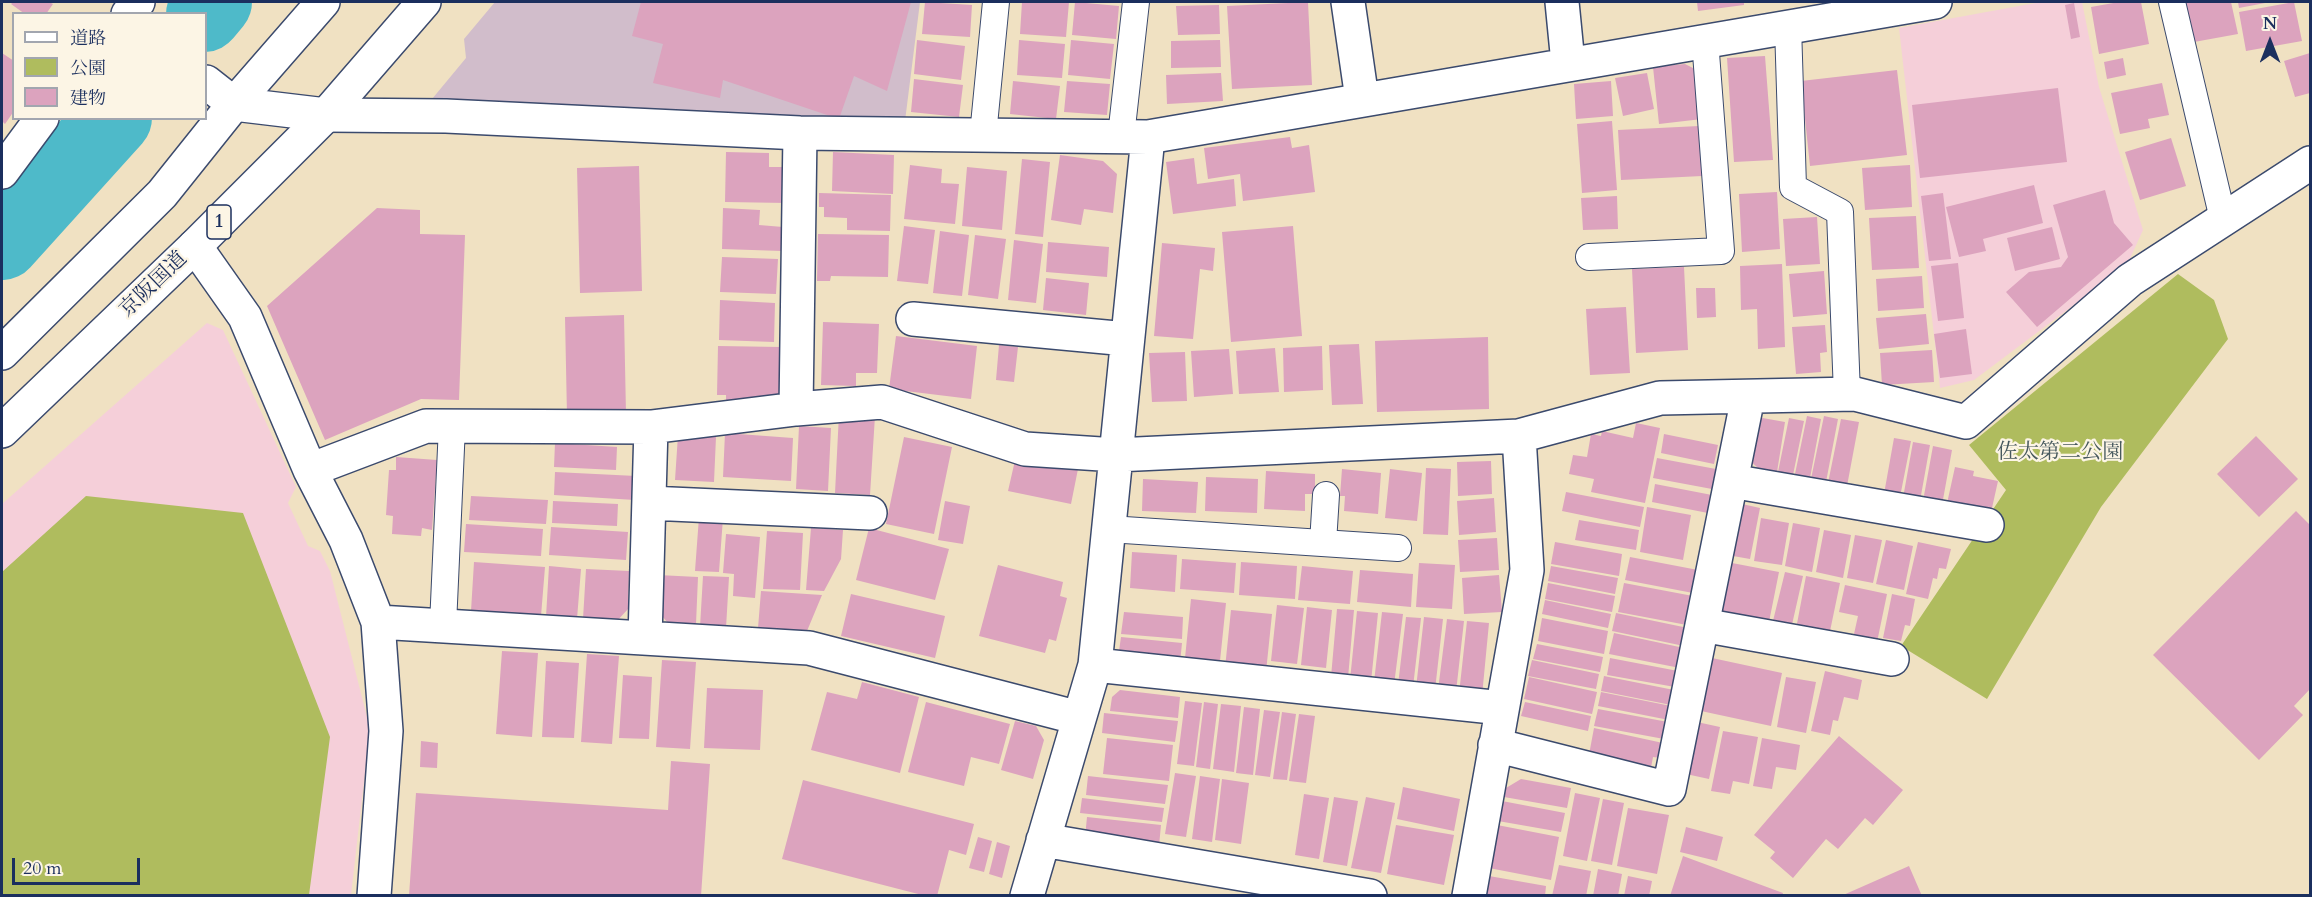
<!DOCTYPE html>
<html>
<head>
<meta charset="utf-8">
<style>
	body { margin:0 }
	#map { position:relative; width:2312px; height:897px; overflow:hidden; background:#f0e1c2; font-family:Cardo,"Noto Serif JP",serif }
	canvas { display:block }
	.frame { position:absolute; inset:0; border:3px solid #1b2f5e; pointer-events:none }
	.legend { position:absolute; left:12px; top:12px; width:195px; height:108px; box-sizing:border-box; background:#fcf5e5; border:2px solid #a2a6af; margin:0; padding:8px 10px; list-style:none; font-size:18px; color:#1b2f5e }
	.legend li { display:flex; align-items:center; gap:12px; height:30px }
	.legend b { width:30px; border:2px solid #a2a6af }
	.north { position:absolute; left:2240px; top:12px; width:60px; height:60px; -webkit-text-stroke:4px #fcf5e5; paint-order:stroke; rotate:0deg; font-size:16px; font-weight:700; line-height:24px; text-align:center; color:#1b2f5e }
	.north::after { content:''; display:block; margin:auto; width:21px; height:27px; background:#1b2f5e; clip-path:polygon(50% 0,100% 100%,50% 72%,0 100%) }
	.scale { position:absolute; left:12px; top:858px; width:128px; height:27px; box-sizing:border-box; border:3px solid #1b2f5e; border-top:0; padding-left:8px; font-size:18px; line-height:21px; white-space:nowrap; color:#1b2f5e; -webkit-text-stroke:4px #fcf5e5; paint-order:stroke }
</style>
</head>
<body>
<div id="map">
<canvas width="2312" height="897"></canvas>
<div class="frame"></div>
<ul class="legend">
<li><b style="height:8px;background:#fff"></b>道路</li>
<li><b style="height:16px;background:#afbc5e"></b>公園</li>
<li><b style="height:16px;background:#dca3be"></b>建物</li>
</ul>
<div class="north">N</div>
<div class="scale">20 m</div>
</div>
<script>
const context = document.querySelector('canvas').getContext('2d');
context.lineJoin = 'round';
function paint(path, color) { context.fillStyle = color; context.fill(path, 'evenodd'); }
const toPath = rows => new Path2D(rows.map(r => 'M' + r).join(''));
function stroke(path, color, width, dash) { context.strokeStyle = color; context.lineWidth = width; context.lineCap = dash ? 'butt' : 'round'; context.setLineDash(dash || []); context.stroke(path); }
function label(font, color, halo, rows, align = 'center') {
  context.font = font + ' Cardo,"Noto Serif JP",serif'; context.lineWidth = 4.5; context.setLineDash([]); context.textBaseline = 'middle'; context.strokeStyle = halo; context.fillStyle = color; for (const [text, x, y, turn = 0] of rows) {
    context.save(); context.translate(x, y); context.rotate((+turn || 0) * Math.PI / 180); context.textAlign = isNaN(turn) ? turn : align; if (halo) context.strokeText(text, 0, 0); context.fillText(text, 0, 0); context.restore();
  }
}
paint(toPath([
	[2041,2,2082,2,2099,87,2143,230,2127,265,1974,380,1940,388,1899,28],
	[207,323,223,330,296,487,288,503,308,546,320,551,330,571,370,729,351,895,2,895,2,504]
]), '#f5cfd9');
paint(toPath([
	[495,2,920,2,905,121,432,99,466,58,464,39]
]), '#d1bdcb');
paint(toPath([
	[2178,274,2214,300,2228,339,2101,507,1987,699,1901,646,2006,490,1969,445],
	[86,496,243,513,330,737,309,895,2,895,2,572]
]), '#afbc5e');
stroke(toPath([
	[204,14,214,2],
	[2,242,114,118]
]), '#4ebac9', 76);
paint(toPath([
	[13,2,49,2,53,4,46,14,25,14,11,4],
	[641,2,911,2,887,91,854,76,839,119,723,80,720,98,653,83,663,44,632,36],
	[925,2,972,5,970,37,922,34],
	[1022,2,1069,2,1066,37,1020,34],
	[1075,2,1119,6,1116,39,1072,35],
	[1308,2,1312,85,1232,89,1227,6],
	[1697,2,1744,2,1744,5,1698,11],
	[2119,2,2141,2,2149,44,2099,54,2091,7],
	[2185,2,2231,2,2238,34,2194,42],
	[2238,2,2265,2,2265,3,2239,8],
	[2294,2,2302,41,2246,51,2239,12],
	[2074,3,2080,37,2071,39,2065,5],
	[1219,5,1220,34,1178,35,1176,6],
	[917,40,965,46,961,80,914,74],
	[1019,40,1065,44,1062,78,1017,75],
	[1071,40,1114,44,1110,79,1068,75],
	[1220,40,1221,67,1171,68,1171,41],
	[2,53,14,61,14,111,5,124,2,121],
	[2310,53,2310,93,2295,97,2284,61],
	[1765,56,1773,160,1734,162,1727,58],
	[2123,58,2126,75,2107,79,2104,62],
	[1685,64,1697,70,1702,119,1659,124,1653,67],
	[1897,70,1907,155,1810,166,1801,81],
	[1221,73,1223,101,1167,104,1166,75],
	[1647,73,1654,109,1623,116,1615,78],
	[914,79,963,85,959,117,911,112],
	[1013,81,1060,86,1056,119,1010,114],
	[1067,81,1110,84,1107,115,1064,112],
	[1611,81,1613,116,1576,119,1574,84],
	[2162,83,2169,115,2148,119,2150,128,2120,134,2111,93],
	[2058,88,2067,162,1920,178,1912,105],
	[1612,121,1617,190,1582,193,1577,124],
	[1699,126,1702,176,1621,180,1618,130],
	[1290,137,1292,148,1309,145,1315,192,1243,201,1240,174,1208,179,1204,148],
	[2171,138,2186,186,2140,200,2125,152],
	[726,152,769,153,769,167,788,167,787,203,725,202],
	[833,152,894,155,893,194,832,191],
	[1060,155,1103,161,1117,174,1113,213,1084,209,1081,225,1051,220],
	[1194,158,1197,184,1234,179,1236,206,1173,214,1166,162],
	[1022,159,1050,162,1043,237,1015,234],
	[910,165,942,169,941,183,959,184,955,224,904,219],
	[1910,165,1912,207,1865,210,1862,168],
	[639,166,642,291,580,293,577,168],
	[967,167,1007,171,1002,230,962,226],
	[2034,185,2043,223,1983,239,1986,251,1959,257,1946,207],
	[2105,190,2114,223,2133,245,2037,327,2006,292,2029,272,2061,267,2068,257,2053,205],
	[1777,192,1780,249,1742,252,1739,194],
	[819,193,891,195,890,231,847,230,847,218,824,217,824,207,819,207],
	[1943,193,1951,259,1929,261,1921,196],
	[1617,196,1618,229,1583,230,1581,198],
	[377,208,420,210,420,234,465,235,459,400,421,399,325,440,267,306],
	[723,208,760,210,759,225,783,227,782,251,722,249],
	[1916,216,1919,268,1872,270,1869,218],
	[1817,217,1820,264,1786,266,1783,219],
	[904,226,935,230,928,284,897,281],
	[1293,226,1302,336,1231,342,1222,232],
	[2052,227,2060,259,2015,271,2007,238],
	[940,231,969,235,962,296,933,293],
	[818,234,889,235,888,277,831,276,830,281,817,281],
	[975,235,1006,239,998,299,968,295],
	[1014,240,1043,244,1036,303,1008,300],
	[1048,242,1109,247,1107,277,1046,272],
	[1162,243,1215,248,1213,271,1200,269,1193,339,1154,336],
	[722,257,778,259,776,294,720,292],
	[1958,263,1964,318,1938,321,1931,266],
	[1782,264,1785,347,1758,349,1757,309,1741,310,1740,266],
	[1684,267,1688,350,1636,353,1632,269],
	[1824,271,1827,314,1793,317,1789,274],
	[1922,276,1924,308,1878,311,1876,279],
	[1046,278,1089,283,1086,315,1043,310],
	[1696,288,1715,288,1716,317,1697,318],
	[720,300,775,303,774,342,719,340],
	[1626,307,1630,373,1590,375,1586,309],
	[1926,314,1929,344,1879,349,1876,318],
	[624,315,626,414,567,416,565,317],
	[823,322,879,324,877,373,856,373,856,386,821,385],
	[1825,325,1827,352,1820,353,1821,372,1796,374,1792,327],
	[1966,329,1972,374,1940,378,1934,334],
	[896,336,977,346,971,399,889,389],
	[1488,337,1489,409,1377,412,1375,341],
	[1359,344,1363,404,1332,405,1329,345],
	[999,345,1018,347,1014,382,996,380],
	[718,346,781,347,780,402,726,407,726,395,717,395],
	[1322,346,1323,390,1284,392,1283,348],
	[1275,348,1279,392,1239,394,1236,351],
	[1229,349,1233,394,1194,397,1191,351],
	[1932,350,1934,382,1882,385,1880,353],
	[1185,352,1187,401,1152,402,1149,353],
	[839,414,875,416,870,495,835,493],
	[1807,416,1821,419,1810,478,1795,474],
	[1824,416,1838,419,1826,482,1811,479],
	[1757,417,1785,422,1777,472,1758,468,1749,460],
	[1789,418,1804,421,1793,475,1778,472],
	[1841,419,1859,422,1847,486,1828,483],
	[1636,423,1660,428,1645,503,1591,492,1594,479,1569,474,1573,455,1587,457,1591,434,1601,436,1602,431,1633,438],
	[799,426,831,428,828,491,796,489],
	[725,433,793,438,791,481,723,477],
	[1664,434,1718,445,1714,464,1661,453],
	[678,435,716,437,714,482,675,480],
	[2256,436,2298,479,2259,517,2217,474],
	[904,437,952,447,934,534,886,524],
	[1894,438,1911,441,1900,497,1884,494],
	[1913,442,1930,445,1920,501,1903,498],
	[555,443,617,447,616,470,554,467],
	[1933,446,1952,450,1942,505,1923,501],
	[1016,456,1078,469,1071,504,1008,491],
	[396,457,437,460,432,530,422,528,421,536,392,534,393,516,386,515,389,470,396,470],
	[1657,458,1716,469,1712,489,1653,478],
	[1491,461,1492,494,1458,496,1457,462],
	[1955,467,1974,471,1973,476,1998,481,1990,517,1946,508],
	[1426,468,1451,469,1448,535,1423,534],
	[1342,469,1381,473,1378,514,1344,511,1345,496,1340,496],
	[1390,469,1422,473,1417,521,1385,518],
	[1266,471,1315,474,1315,494,1305,494,1305,511,1264,509],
	[555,472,636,476,635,500,554,495],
	[1206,477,1258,479,1257,513,1205,511],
	[1143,479,1198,482,1196,513,1142,511],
	[1655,484,1712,495,1708,513,1652,502],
	[1566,492,1644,507,1640,527,1562,511],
	[471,496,548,500,546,524,469,520],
	[1494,498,1496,532,1459,535,1457,501],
	[553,501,618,504,617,526,552,523],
	[945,501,970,506,963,544,938,540],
	[1742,504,1760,508,1750,559,1733,556],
	[1647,507,1691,515,1683,560,1640,552],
	[2296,511,2310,525,2310,689,2294,706,2303,715,2259,760,2153,655],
	[699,517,723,518,719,572,695,571],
	[1761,518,1789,523,1782,565,1754,561],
	[1579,520,1639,530,1636,550,1575,540],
	[1793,523,1820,528,1812,572,1785,566],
	[466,524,543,529,541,556,464,552],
	[551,527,628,532,626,560,549,555],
	[811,528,843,530,841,559,824,591,806,590],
	[869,528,949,549,935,600,856,580],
	[1824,530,1851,535,1843,578,1816,572],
	[767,531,803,533,800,590,763,589],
	[726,534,760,537,755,598,733,596,734,574,723,573],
	[1855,535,1882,540,1873,583,1847,578],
	[1497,538,1499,570,1460,572,1458,540],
	[1886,540,1913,546,1904,590,1876,584],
	[1555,542,1622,554,1619,576,1551,564],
	[1918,542,1951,549,1946,569,1939,568,1937,579,1933,578,1928,599,1906,594],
	[1132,552,1177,555,1175,592,1130,588],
	[1630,557,1698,570,1693,593,1625,580],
	[1182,559,1236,563,1234,593,1180,589],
	[474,562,545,567,541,616,471,611],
	[1241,562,1297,566,1295,599,1239,595],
	[1419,563,1455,565,1452,609,1416,607],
	[1732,563,1779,572,1769,622,1721,613],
	[998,565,1063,582,1060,596,1067,598,1056,641,1049,639,1045,653,979,636],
	[549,566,581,569,577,619,546,617],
	[1302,566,1353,571,1350,604,1298,600],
	[1551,566,1618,578,1615,594,1548,581],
	[586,569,629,571,628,609,616,622,583,619],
	[1360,570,1413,574,1411,607,1357,602],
	[1785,572,1803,576,1791,629,1772,625],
	[658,575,698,577,696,624,668,623,656,609],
	[1499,575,1502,612,1464,614,1462,578],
	[703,576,729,577,726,628,700,627],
	[1806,576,1840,583,1829,636,1796,629],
	[1548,583,1615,596,1612,612,1545,599],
	[1624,583,1693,596,1687,625,1618,612],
	[1845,585,1887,594,1876,647,1852,643,1858,616,1839,612],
	[761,591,822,595,807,631,758,628],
	[851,594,945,616,935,658,841,636],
	[1892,594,1915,599,1910,626,1905,625,1901,641,1883,638],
	[1191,599,1226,603,1220,661,1185,658],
	[1545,600,1611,614,1608,628,1542,614],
	[1277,605,1304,608,1297,664,1271,661],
	[1307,607,1332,610,1326,668,1301,665],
	[1337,609,1354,610,1348,678,1331,677],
	[1231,610,1272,614,1266,672,1225,668],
	[1357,611,1378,613,1371,682,1350,680],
	[1124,612,1183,617,1182,639,1121,634],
	[1382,612,1403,614,1394,685,1374,682],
	[1616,613,1688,628,1684,646,1612,631],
	[1406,617,1421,618,1413,687,1398,685],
	[1424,617,1443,619,1435,690,1416,688],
	[1542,618,1608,631,1604,654,1538,641],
	[1447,619,1464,621,1456,692,1438,690],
	[1467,621,1489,623,1482,696,1459,694],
	[1614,633,1684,648,1680,668,1609,654],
	[1121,637,1182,643,1180,663,1119,651],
	[1537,644,1603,657,1600,672,1533,659],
	[502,651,538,653,532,737,496,734],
	[587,654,619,656,612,744,581,742],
	[1610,658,1678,671,1675,687,1607,675],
	[1712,658,1782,673,1771,726,1701,711],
	[662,660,696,662,690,749,656,747],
	[1532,660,1599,674,1596,689,1528,676],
	[546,661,579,663,574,738,542,737],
	[1825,671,1862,680,1858,700,1844,697,1838,721,1833,720,1830,735,1811,731],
	[623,675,652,677,649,739,619,738],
	[1604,676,1674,690,1671,705,1601,691],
	[1529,677,1597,692,1592,714,1524,699],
	[1786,677,1816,682,1806,733,1777,727],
	[862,682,919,697,900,773,811,750,827,692,857,699],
	[707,688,763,690,760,750,704,748],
	[1120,690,1180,697,1178,718,1110,711,1112,697],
	[1601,692,1671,706,1669,720,1598,706],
	[1185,701,1202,703,1194,766,1177,764],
	[926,702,1010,724,999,764,971,757,964,786,908,772],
	[1204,702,1218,704,1210,769,1196,767],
	[1525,702,1591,716,1588,731,1521,716],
	[1221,704,1241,706,1234,772,1213,769],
	[1244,707,1260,709,1253,775,1236,773],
	[1598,709,1668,722,1664,739,1594,726],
	[1264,710,1280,712,1270,777,1255,775],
	[1282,712,1296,714,1287,780,1273,779],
	[1104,713,1178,721,1175,742,1102,733],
	[1299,714,1315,716,1306,783,1289,781],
	[1015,721,1036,726,1044,740,1033,779,1001,770],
	[1697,722,1720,727,1709,779,1686,774],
	[1594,728,1663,743,1660,758,1653,757,1650,773,1588,760],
	[1723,731,1758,737,1749,784,1733,781,1730,794,1711,791],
	[1839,736,1903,790,1873,825,1865,818,1838,849,1826,839,1793,878,1770,858,1775,852,1754,835],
	[1107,738,1173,745,1169,781,1103,774],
	[1762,738,1800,745,1796,770,1776,767,1772,789,1753,786],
	[421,741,438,743,437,768,420,767],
	[671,761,710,764,701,896,409,896,416,793,668,810],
	[1175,773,1196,776,1186,837,1165,834],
	[1088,776,1168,785,1165,804,1086,795],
	[1200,776,1220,779,1212,842,1192,839],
	[1222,779,1249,783,1241,844,1215,840],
	[1521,779,1571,788,1567,808,1504,797,1506,788],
	[803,780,974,824,966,855,949,850,937,896,926,896,782,859],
	[1403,787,1460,799,1454,831,1397,819],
	[1575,793,1600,798,1587,861,1563,856],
	[1304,794,1329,798,1319,859,1295,855],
	[1334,797,1358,801,1347,866,1323,862],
	[1366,797,1395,803,1381,873,1351,868],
	[1082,798,1164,808,1162,822,1080,813],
	[1603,799,1624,803,1612,865,1591,861],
	[1502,801,1565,813,1561,832,1498,821],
	[1628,808,1669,815,1657,874,1617,866],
	[1087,817,1161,825,1159,846,1085,837],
	[1396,825,1454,835,1444,885,1387,874],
	[1497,825,1559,837,1551,880,1489,868],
	[1686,827,1723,837,1717,861,1680,852],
	[978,837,992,841,984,872,969,868],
	[997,842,1010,846,1002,878,989,874],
	[1683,856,1783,893,1782,896,1670,896],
	[1559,865,1591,871,1586,896,1552,896],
	[1909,866,1922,896,1841,896],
	[1598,869,1622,874,1618,896,1593,896],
	[1489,876,1546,886,1545,896,1485,896],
	[1628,876,1652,881,1649,896,1624,896]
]), '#dca3be');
const lane = toPath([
	[2172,2,2223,219],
	[1788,26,1793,187,1840,212,1847,394],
	[983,135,996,2],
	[1121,136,1136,2],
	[1589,257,1721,251,1705,40],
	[1109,529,1398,548],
	[1323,543,1326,495],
	[443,625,452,426]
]);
const street = toPath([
	[1348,2,1362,99],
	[1562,2,1568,63],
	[128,14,138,2],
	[206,82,234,104,326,115,446,116,800,133,1148,137,1935,2],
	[2,172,42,118],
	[195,246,245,317,310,470,346,540,378,622,386,731,374,896],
	[913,319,1127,339],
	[796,409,800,133],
	[310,470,426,426,651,427,796,409,882,402,1025,449,1116,455,1519,436,1660,398,1855,394,1966,422,2130,280,2310,163],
	[1731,481,1987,525],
	[649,503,870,513],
	[378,622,809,648,1079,718],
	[1702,625,1892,659],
	[645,638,651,427],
	[1095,665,1502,708],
	[1495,745,1669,789,1748,397],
	[1043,840,1370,896],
	[1027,896,1095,665,1148,137],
	[1469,896,1527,570,1519,436]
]);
const highway = toPath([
	[2,353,162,194,234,104,323,2],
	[2,431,195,246,326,115,424,2]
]);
stroke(lane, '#3b4a6d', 28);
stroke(street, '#3b4a6d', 36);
stroke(highway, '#3b4a6d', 36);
stroke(lane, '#fff', 26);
stroke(street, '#fff', 33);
stroke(highway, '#fff', 33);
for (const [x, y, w] of [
	[219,222,24]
]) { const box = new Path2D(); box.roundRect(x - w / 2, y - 17, w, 34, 4.5); context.fillStyle = '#fcf5e5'; context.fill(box); stroke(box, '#1b2f5e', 1.5); }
label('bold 20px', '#1b2f5e', null, [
	["1",219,222]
]);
label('21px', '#1b2f5e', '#fcf5e5', [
	["京阪国道",154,285,-44]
]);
label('21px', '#47595e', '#fcf5e5', [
	["佐太第二公園",2060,453]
]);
</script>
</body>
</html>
